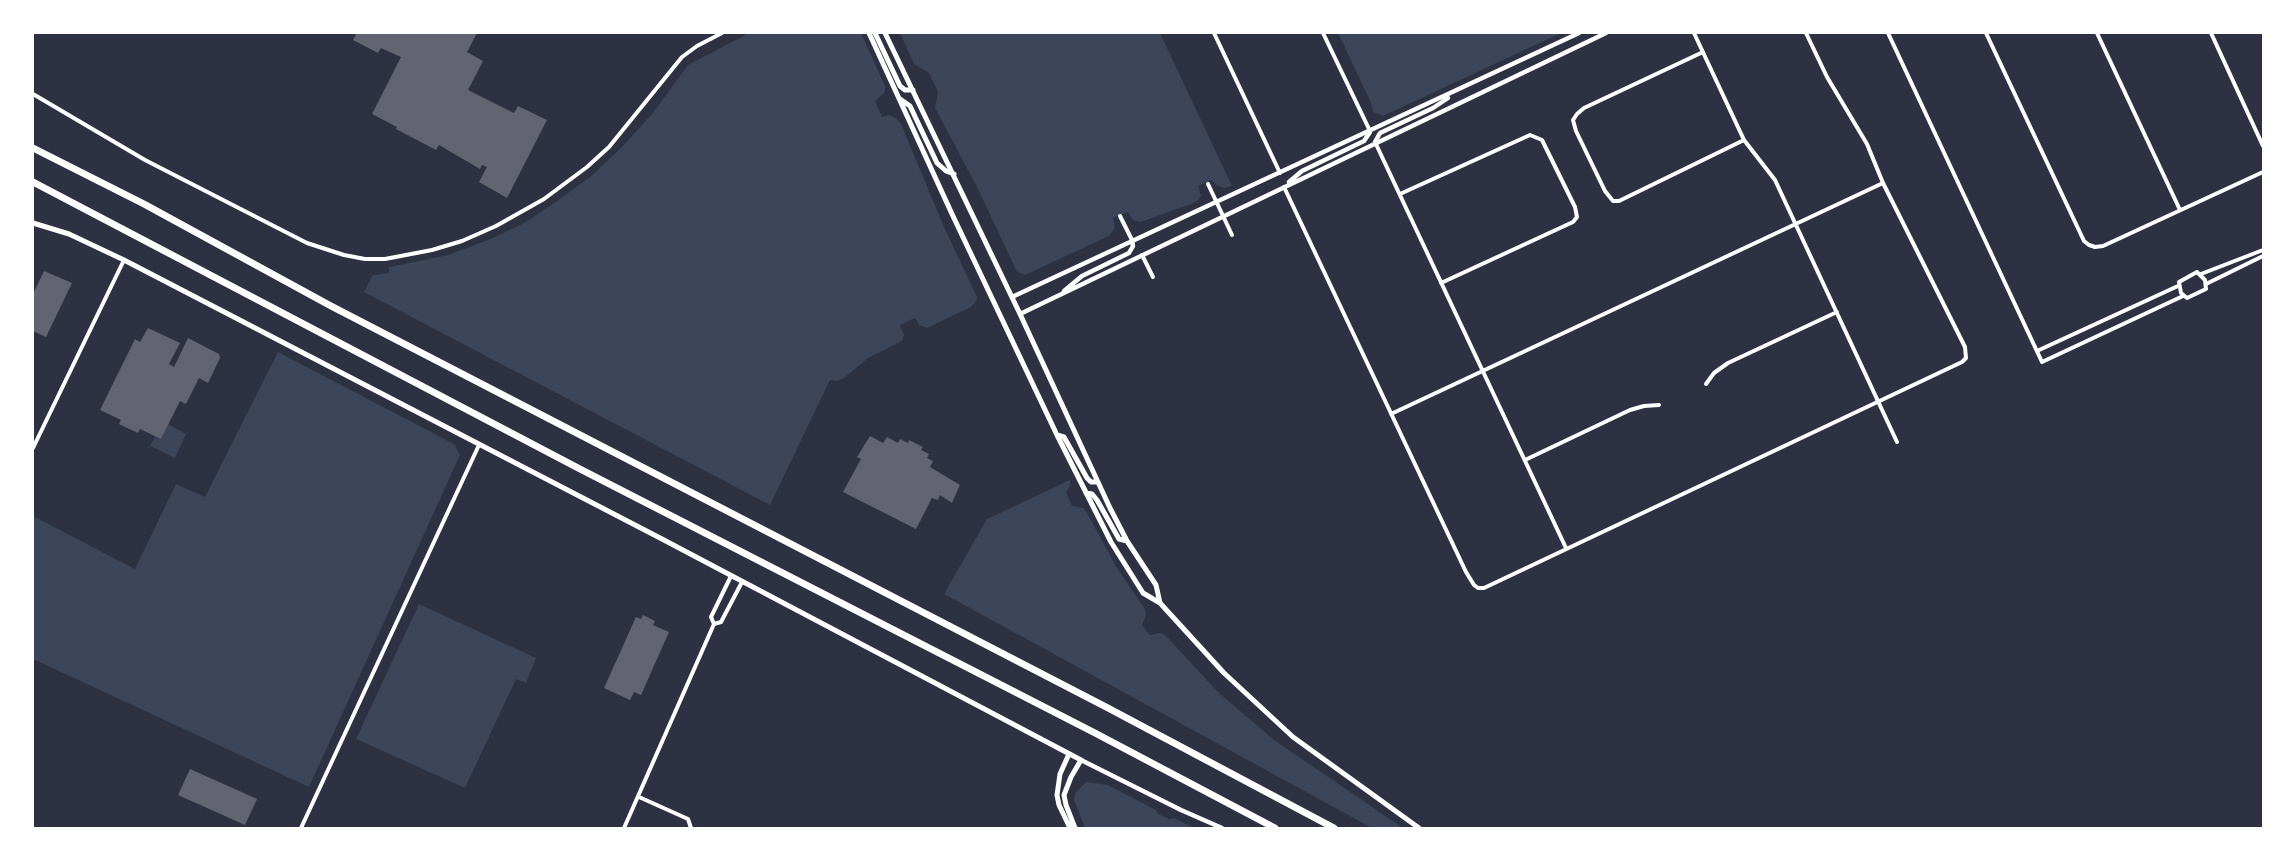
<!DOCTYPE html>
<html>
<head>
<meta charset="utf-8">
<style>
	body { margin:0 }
	#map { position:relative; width:2296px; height:861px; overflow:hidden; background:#2d3142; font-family:"DejaVu Sans",sans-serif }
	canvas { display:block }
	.frame { position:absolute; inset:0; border:34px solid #fff; pointer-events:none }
</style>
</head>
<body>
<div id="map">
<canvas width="2296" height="861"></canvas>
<div class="frame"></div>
</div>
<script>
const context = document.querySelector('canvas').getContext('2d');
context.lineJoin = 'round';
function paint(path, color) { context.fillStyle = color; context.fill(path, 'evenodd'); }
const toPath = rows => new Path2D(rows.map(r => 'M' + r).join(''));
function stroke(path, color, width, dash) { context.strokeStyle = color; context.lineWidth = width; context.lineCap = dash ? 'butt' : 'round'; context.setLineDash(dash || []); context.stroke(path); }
paint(toPath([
	[749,33,861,33,885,86,885,92,875,101,882,117,889,115,896,118,901,124,944,227,977,297,976,301,971,307,927,328,919,325,915,318,900,325,904,335,902,341,868,358,844,378,837,381,830,380,770,505,364,292,373,275,389,273,389,267,448,255,493,238,526,222,557,201,590,177,620,149,652,114,688,65],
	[900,33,1160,33,1232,186,1224,188,1216,185,1212,180,1198,186,1201,196,1196,202,1141,222,1133,220,1128,212,1113,218,1115,228,1109,236,1025,275,1017,272,978,189,935,108,938,92,929,73,914,64],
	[1338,33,1561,33,1383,116,1373,112,1371,103],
	[278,352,454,444,460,455,309,787,33,659,33,516,135,569,176,484,205,497],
	[168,424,186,434,175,458,150,446,155,437,161,439],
	[1070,480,1070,486,1066,492,1072,506,1083,508,1087,513,1117,568,1145,609,1146,615,1142,625,1150,635,1160,633,1165,635,1219,693,1274,740,1403,828,1372,828,944,594,987,519],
	[419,604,536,658,526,683,516,679,465,788,356,739],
	[1086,782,1108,785,1156,810,1158,814,1169,819,1174,818,1194,828,1085,828,1074,800,1075,793]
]), '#3c4559');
paint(toPath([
	[353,33,477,33,467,52,483,61,468,90,514,113,518,106,547,120,507,198,479,182,487,167,482,165,480,169,439,145,436,150,396,129,397,127,372,114,401,57,381,48,378,53,353,40,356,35],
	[44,271,72,283,46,337,33,331,33,294],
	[148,328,180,343,169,364,174,367,188,338,219,354,220,358,208,383,199,378,186,404,180,401,161,439,140,429,138,433,119,424,121,420,100,410,135,339,140,342],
	[870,436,883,443,887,437,898,443,900,439,908,443,909,440,923,447,921,450,929,454,927,458,933,461,930,467,960,485,952,503,940,495,938,500,932,498,916,529,843,492,861,459,857,457],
	[643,615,655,621,653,625,669,632,641,695,634,692,630,700,604,688,636,617,641,619],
	[190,769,257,799,245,825,178,795]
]), '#626471');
stroke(toPath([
	[1214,33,1280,173],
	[1323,33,1370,131],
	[1694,33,1744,140,1775,180,1897,442],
	[1888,33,2042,362,2183,296],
	[1986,33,2084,241,2089,245,2095,247,2103,246,2263,172],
	[2097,33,2180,210],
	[2211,33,2263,146],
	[1703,52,1584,108,1577,114,1573,120,1576,131,1605,191,1613,201,1619,201,1744,140],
	[33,94,145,160,307,243,344,255,365,259,385,259,432,250,462,241,496,226,544,199,587,167,609,147,682,57,697,46,722,33],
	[1375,142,1566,548],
	[1208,184,1232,235],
	[1284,187,1466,572,1474,585,1478,588,1484,588,1962,362,1966,358,1965,347,1883,183,1867,144,1827,77,1806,33],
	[1400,194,1530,135,1542,140,1575,207,1577,217,1573,222,1441,283],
	[1120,216,1132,240],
	[1142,255,1153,277],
	[2197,272,2205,280,2206,289,2187,298,2181,293,2179,282,2197,272],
	[2201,274,2263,250],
	[2206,284,2263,256],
	[2037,351,2178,286],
	[1706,384,1714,373,1728,363,1837,312],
	[1391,414,1883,183],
	[33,448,124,260],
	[1525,460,1630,410,1644,406,1659,405],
	[714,624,721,622,742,582],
	[639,797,688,819,691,828],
	[301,828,479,445],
	[624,828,714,624,711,617,731,576]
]), '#fff', 4);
stroke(toPath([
	[1375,142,1380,133,1433,108,1448,98],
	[1289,182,1302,171,1364,141,1370,132],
	[1064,291,1082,276,1129,253,1133,246,1132,240],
	[1012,297,1579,33],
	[1020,314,1606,33],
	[1081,760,1181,810,1222,828]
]), '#fff', 4.5);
stroke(toPath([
	[869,33,952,214,1057,435,1111,542,1143,593,1160,603,1224,673,1293,737,1419,828],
	[875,33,900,86,905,90,913,90],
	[885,33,1020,314,1110,508,1127,541,1156,585,1160,603],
	[900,99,910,106,937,163,946,171,954,174],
	[33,223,69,234,124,260,662,539,1081,760,1071,777,1064,795,1066,805,1075,828],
	[1057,435,1064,437,1087,478,1091,482,1098,482],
	[1086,493,1092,494,1097,500,1119,539,1127,541],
	[1069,754,1060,774,1057,795,1059,805,1070,828]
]), '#fff', 5);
stroke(toPath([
	[33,148,144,204,331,306,1108,708,1334,828],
	[33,182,580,469,1095,733,1275,828]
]), '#fff', 7);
</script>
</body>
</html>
